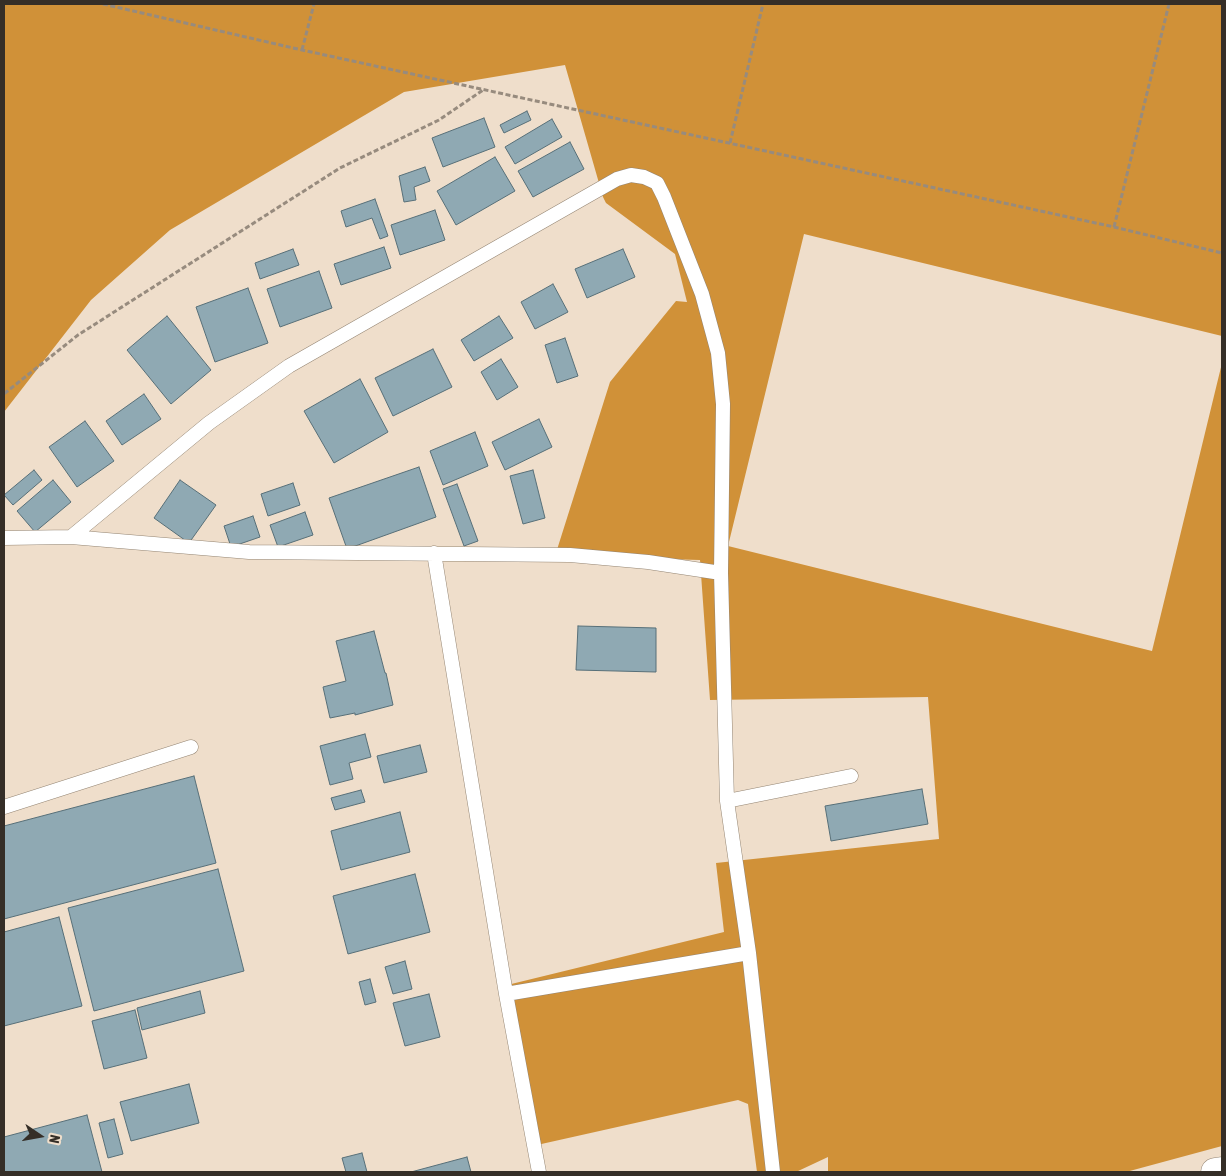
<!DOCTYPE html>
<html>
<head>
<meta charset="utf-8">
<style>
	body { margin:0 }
	#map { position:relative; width:1226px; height:1176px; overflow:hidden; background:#efdecb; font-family:"Asap Condensed",sans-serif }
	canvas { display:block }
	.frame { position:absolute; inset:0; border:5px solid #352e27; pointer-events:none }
	.north { position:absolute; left:15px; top:1111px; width:50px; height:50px; -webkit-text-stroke:4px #efdecb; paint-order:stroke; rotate:102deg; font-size:14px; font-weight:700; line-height:20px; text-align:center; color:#352e27 }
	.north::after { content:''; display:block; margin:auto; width:18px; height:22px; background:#352e27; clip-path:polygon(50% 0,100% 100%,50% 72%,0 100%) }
</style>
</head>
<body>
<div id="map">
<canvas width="1226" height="1176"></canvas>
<div class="frame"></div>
<div class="north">N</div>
</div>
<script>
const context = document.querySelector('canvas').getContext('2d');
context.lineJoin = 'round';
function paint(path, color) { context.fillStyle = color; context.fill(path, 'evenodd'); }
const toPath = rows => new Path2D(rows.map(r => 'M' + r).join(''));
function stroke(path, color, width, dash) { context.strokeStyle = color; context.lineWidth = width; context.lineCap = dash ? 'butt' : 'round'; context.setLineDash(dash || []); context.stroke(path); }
paint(toPath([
	[4,4,1222,4,1222,336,804,234,728,546,1152,651,1222,363,1222,1146,1126,1172,828,1172,828,1157,796,1172,757,1172,748,1104,738,1100,528,1147,499,987,724,932,716,863,939,839,928,697,710,700,700,560,555,556,610,382,676,301,687,302,675,254,606,203,603,197,565,65,404,92,170,230,91,300,4,412]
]), '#d09138');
const building = toPath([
	[527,111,531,120,504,133,500,125,527,111],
	[484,118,495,147,443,167,432,138,484,118],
	[552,119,562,137,515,164,505,147,552,119],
	[570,142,584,169,533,197,518,171,570,142],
	[495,157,515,191,456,225,437,191,495,157],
	[425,167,430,181,414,187,416,200,404,202,399,176,425,167],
	[375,199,388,236,380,239,372,218,346,227,341,211,375,199],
	[435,210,445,240,400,255,391,225,435,210],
	[384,247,391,268,341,285,334,264,384,247],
	[293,249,299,265,260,279,255,263,293,249],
	[623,249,635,277,587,298,575,269,623,249],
	[319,271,332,308,280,327,267,289,319,271],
	[553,284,568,312,535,329,521,302,553,284],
	[248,288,268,343,215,362,196,307,248,288],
	[167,316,211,370,171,404,127,350,167,316],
	[499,316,513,338,474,361,461,340,499,316],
	[565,338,578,376,557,383,545,345,565,338],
	[433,349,452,387,393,416,375,378,433,349],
	[501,359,518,387,497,400,481,372,501,359],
	[360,379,388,432,334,463,304,411,360,379],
	[144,394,161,419,122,445,106,421,144,394],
	[539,419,552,447,505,470,492,442,539,419],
	[85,421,114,461,77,487,49,447,85,421],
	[475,432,488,466,443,485,430,451,475,432],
	[419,467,436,517,347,549,329,498,419,467],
	[34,470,42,480,13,505,4,495,34,470],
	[533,470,545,518,523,524,510,476,533,470],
	[53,480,71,502,35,532,17,511,53,480],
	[180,480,216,505,189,543,154,518,180,480],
	[293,483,300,505,268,516,261,494,293,483],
	[457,484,478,541,464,546,443,489,457,484],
	[305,512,313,535,278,547,270,525,305,512],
	[253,516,260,537,231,547,224,526,253,516],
	[578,626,656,628,656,672,576,670,578,626],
	[374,631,385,673,386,673,393,705,355,715,355,713,330,718,323,687,346,681,336,641,374,631],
	[365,734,371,757,349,763,353,779,330,785,320,746,365,734],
	[420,745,427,772,384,783,377,756,420,745],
	[194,776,216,863,4,919,4,826,194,776],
	[922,789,928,824,831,841,825,806,922,789],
	[361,790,365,802,335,810,331,798,361,790],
	[400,812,410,852,341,870,331,831,400,812],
	[218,869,244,971,94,1011,68,908,218,869],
	[415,874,430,932,348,954,333,896,415,874],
	[59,917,82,1006,4,1026,4,932,59,917],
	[405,961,412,989,393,994,385,967,405,961],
	[370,979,376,1002,365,1005,359,982,370,979],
	[200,991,205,1013,142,1030,137,1008,200,991],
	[429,994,440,1037,405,1046,393,1003,429,994],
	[135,1010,147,1058,104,1069,92,1021,135,1010],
	[189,1084,199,1123,131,1141,120,1102,189,1084],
	[87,1115,102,1172,4,1172,4,1137,87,1115],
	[114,1119,123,1154,108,1158,99,1123,114,1119],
	[362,1153,367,1172,346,1172,342,1158,362,1153],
	[467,1157,471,1172,411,1172,467,1157]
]);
paint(building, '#8fa9b3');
stroke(building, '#576f78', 1);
const lane = toPath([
	[71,537,249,552,570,555,648,562,721,573],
	[4,538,71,537,209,423,289,366,617,179,631,175,644,177,657,183,664,197,702,294,718,353,723,404,721,573,727,801,749,953,773,1172],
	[434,553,506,994,539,1172],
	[727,801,851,776],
	[4,807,191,747],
	[506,994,749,953]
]);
const street = toPath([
	[1215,1172,1222,1171]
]);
stroke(lane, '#948573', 15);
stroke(street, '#948573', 29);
stroke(toPath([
	[103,4,302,50,1114,227,1222,253],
	[302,50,314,4],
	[730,143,763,4],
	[1114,227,1169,4],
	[4,393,5,393,78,335,340,168,439,120,483,90]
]), '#978b7e', 3, [5, 2.5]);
stroke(lane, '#fff', 14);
stroke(street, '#fff', 28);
</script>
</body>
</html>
